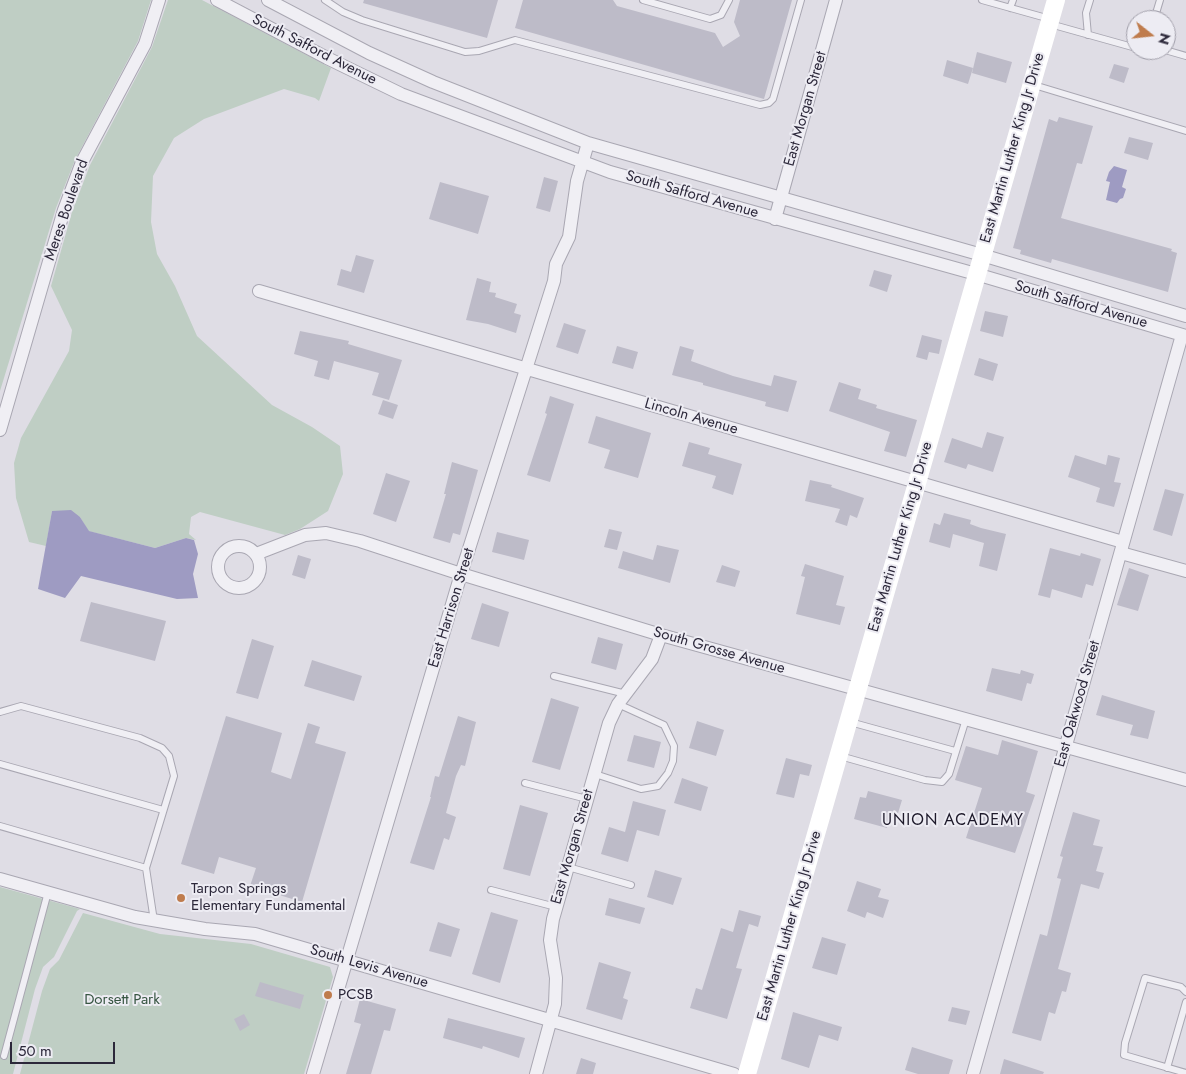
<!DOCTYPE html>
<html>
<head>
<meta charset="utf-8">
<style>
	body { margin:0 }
	#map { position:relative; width:1186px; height:1074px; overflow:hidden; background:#dfdde5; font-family:Jost,sans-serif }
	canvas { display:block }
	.north { position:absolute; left:1126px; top:10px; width:50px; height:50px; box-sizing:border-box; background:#edecf3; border:1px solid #a09ea9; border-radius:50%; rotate:106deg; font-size:14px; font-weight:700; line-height:20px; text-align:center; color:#2c283a }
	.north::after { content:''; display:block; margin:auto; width:18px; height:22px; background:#bf7c4d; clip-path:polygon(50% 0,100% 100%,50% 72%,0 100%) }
	.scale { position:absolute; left:10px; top:1042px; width:105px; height:22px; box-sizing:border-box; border:2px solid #2c283a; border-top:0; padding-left:6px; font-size:15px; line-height:18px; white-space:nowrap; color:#2c283a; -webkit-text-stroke:4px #edecf3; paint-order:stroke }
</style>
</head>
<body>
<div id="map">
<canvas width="1186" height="1074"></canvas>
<div class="north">N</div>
<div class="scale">50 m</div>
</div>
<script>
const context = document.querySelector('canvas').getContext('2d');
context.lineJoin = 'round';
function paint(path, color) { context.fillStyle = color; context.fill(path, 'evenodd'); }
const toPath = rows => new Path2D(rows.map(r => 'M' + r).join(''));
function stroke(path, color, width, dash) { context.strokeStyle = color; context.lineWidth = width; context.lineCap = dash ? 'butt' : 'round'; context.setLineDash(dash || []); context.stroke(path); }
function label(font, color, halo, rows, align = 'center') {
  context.font = font + ' Jost,sans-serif'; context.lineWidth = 4; context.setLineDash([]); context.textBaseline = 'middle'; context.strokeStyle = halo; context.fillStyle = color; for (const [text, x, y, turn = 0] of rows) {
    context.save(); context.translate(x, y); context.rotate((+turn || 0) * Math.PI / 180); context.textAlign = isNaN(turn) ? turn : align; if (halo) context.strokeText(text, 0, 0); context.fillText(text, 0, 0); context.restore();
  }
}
paint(toPath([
	[0,0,151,0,138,41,75,160,56,208,0,391],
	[168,0,202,0,331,68,319,101,315,98,284,89,204,119,174,138,153,176,151,222,157,254,175,286,197,336,272,405,312,427,340,446,343,474,328,511,300,529,285,535,200,512,191,517,189,534,196,540,186,538,155,548,88,531,80,517,52,511,46,546,29,542,16,498,14,463,21,438,69,351,72,330,51,286,72,212,90,165,152,47],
	[0,887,80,909,77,911,54,957,43,967,35,989,13,1074,0,1074],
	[83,913,160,934,251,944,330,967,333,977,304,1074,20,1074,42,991,50,969,59,960]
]), '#bfcec4');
paint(toPath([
	[1114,166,1127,170,1122,187,1126,189,1123,198,1120,199,1117,203,1106,200,1110,182,1106,181,1109,172],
	[71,510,80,517,89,531,155,548,186,538,194,540,198,554,193,574,198,598,177,599,81,576,65,598,38,589,52,511]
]), '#9e9bc2');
paint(toPath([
	[364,0,498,0,487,38,363,3],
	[523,0,613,0,617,6,715,33,723,47,740,36,734,22,740,0,792,0,764,99,515,28],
	[977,52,1012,62,1006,83,972,73],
	[947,60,973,68,968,84,943,76],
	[1114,64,1129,68,1124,83,1109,78],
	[1059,117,1093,126,1082,164,1077,163,1061,218,1172,249,1171,251,1177,253,1168,292,1052,259,1051,263,1020,254,1021,250,1013,248,1049,119,1057,122],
	[1129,137,1153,143,1148,160,1124,153],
	[544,177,558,181,550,212,536,208],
	[440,182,489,196,478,234,429,219],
	[356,255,374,260,364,293,337,285,341,269,351,272],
	[874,270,892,275,887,292,869,286],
	[477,278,491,282,489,292,496,293,495,297,517,304,514,313,521,315,516,333,488,324,466,320],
	[985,311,1008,316,1003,337,980,331],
	[564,323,586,330,578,354,556,347],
	[300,331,349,341,348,344,402,360,389,400,372,395,379,373,334,361,329,380,314,376,318,361,294,354],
	[922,335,942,340,939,354,929,352,927,360,916,357],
	[617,346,638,352,633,369,612,363],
	[680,346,694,350,691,361,733,376,771,386,774,375,797,381,788,412,765,406,766,402,703,385,703,383,672,375],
	[979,358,998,364,993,381,974,375],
	[839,382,861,389,858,399,877,405,876,408,917,420,906,457,884,451,890,432,829,411],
	[550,396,574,404,550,482,527,475,547,414,545,413],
	[383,400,398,405,393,419,378,414],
	[596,416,651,433,638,478,604,468,610,450,588,443],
	[987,432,1004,437,993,472,968,464,966,469,944,462,952,438,982,448],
	[689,442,710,448,708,454,742,464,733,495,712,488,716,476,682,466],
	[1075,455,1106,465,1108,455,1120,458,1114,482,1121,483,1114,507,1096,502,1100,488,1068,477],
	[452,462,478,470,460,535,453,533,450,543,433,538,446,494,444,494],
	[386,473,410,481,396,522,373,514],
	[810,480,832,485,831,487,864,498,857,518,850,515,847,526,835,522,840,509,805,501],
	[1165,489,1184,494,1172,536,1153,530],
	[944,513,971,520,970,524,981,528,1006,534,997,571,979,566,984,543,953,534,950,548,929,542,934,523,940,525],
	[609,529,622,532,617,550,604,547],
	[497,532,529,540,524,560,492,552],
	[657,545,679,550,670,583,618,568,623,551,653,560],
	[1050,548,1080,556,1081,553,1101,559,1093,586,1086,584,1082,598,1052,589,1050,598,1038,595],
	[298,555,311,559,305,579,292,575],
	[805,564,844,576,836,605,845,607,840,625,796,614,805,577,801,576],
	[722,565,740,571,735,587,716,582],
	[1129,568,1149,575,1138,611,1117,605],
	[91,602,166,621,155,661,80,641],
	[482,603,509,612,499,647,471,639],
	[598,637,623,644,616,670,591,663],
	[252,639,274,646,258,699,236,693],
	[312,660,362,676,354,701,304,686],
	[992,668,1020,674,1021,670,1034,674,1031,684,1027,683,1022,701,986,691],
	[1102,695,1155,711,1148,739,1130,735,1133,725,1096,715],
	[551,698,579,707,560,770,532,762],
	[226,716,282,733,271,772,291,779,308,723,320,727,315,743,346,752,302,902,250,886,256,868,219,857,214,874,181,864],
	[458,716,476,722,465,766,461,765,456,776,446,813,456,817,449,840,444,838,434,870,410,863,431,797,430,797,435,776,439,777],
	[697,721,724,730,716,756,689,748],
	[634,735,661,742,654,768,627,761],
	[1002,740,1038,751,1026,792,1035,795,1015,853,966,838,982,788,955,780,966,746,998,755],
	[786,758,812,765,809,776,800,774,794,798,776,794],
	[682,778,708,787,701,811,674,803],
	[868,791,902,800,895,823,888,821,887,828,854,819,860,797,866,798],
	[633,801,666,810,659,836,637,830,628,862,601,854,609,827,625,832],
	[520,805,548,813,530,876,503,869],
	[1073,812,1100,820,1093,845,1103,847,1096,871,1104,873,1099,889,1081,884,1058,969,1071,973,1066,992,1062,991,1055,1014,1049,1012,1041,1041,1012,1033,1040,934,1047,936,1061,879,1057,878,1063,857,1060,856],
	[655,870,682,878,673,905,647,897],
	[857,881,881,889,878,897,889,900,883,918,867,912,865,918,847,911],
	[609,898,645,908,640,924,605,915],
	[739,910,761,916,758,927,749,924,736,968,742,969,727,1019,690,1008,696,988,702,990,721,928,733,932],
	[491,912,518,920,500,983,472,974],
	[438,922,460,929,451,957,429,951],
	[822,937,846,944,837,975,812,968],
	[599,962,631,972,623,998,628,1000,622,1020,586,1009],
	[260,982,304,995,300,1009,255,996],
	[360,999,396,1009,390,1031,384,1030,371,1074,346,1074,361,1024,354,1022],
	[952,1007,970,1011,966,1025,948,1021],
	[793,1012,842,1027,838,1041,819,1035,809,1068,781,1059],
	[244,1014,250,1025,240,1031,234,1019],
	[448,1018,525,1038,519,1058,483,1046,482,1049,443,1038],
	[912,1047,953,1060,949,1074,918,1074,905,1070],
	[581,1058,596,1063,593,1074,576,1074],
	[1004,1059,1044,1072,1043,1074,1000,1074]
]), '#bdbbc8');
const lane = toPath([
	[325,0,343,12,362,20,465,52,479,51,515,40,760,105,769,103,773,99,801,0],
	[643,0,710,19,721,15,729,0],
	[982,0,1050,19],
	[1010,8,1013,0],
	[1154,20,1160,0],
	[1050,24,1136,48],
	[1088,35,1086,13,1090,0],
	[1143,50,1153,50],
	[1165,50,1186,56],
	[1034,85,1186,131],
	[554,676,626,694],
	[0,712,21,706,140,738,162,748,169,756,174,776,146,868],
	[850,722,955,751],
	[840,756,925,780,942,782,949,774,966,719],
	[0,764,163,810],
	[595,774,641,789,658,786,668,773,673,761,674,746,664,725,618,704],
	[525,783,587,799],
	[0,826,146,868,154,921],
	[568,867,631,885],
	[491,890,556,907],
	[1186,992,1181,987,1145,978,1125,1043,1124,1055,1186,1073],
	[4,1056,48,892],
	[1167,1068,1186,1002]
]);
const street = toPath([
	[217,0,327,58,401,94,610,172,976,274,1186,336],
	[268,0,369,53,433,82,588,143,982,255,1186,316],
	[775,219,836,0],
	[259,291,1123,542],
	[0,430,64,210,82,162,145,44,159,0],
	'218 567a21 21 0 1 1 42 0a21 21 0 1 1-42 0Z',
	[1121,553,1186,571],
	[256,554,305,535,326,533,360,541,461,574,661,635,1186,780],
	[0,879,135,917,205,929,255,934,734,1074],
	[313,1074,461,574,554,281,556,264,569,237,577,181,588,143],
	[536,1074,555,1004,556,978,550,940,553,919,609,723,618,704,652,659,661,635],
	[973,1074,1182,335]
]);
stroke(lane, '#a9a7b2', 8);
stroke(street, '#a9a7b2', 14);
stroke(lane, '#f0eff4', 6);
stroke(street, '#f0eff4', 12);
stroke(toPath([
	[747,1074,1056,0]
]), '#fff', 18);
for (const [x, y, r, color] of [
	[181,898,5,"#bf7c4d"],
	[328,995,5,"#bf7c4d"]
]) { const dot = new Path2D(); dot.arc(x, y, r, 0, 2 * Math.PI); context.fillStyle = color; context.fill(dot); stroke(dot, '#edecf3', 2); }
label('15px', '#2c283a', '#edecf3', [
	["South Safford Avenue",314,50,27],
	["East Morgan Street",806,109,-74],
	["East Martin Luther King Jr Drive",1013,148,-74],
	["South Safford Avenue",692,195,16],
	["Meres Boulevard",67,210,-71],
	["South Safford Avenue",1081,305,16],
	["Lincoln Avenue",691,417,16],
	["East Martin Luther King Jr Drive",901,537,-74],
	["East Harrison Street",452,608,-73],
	["South Grosse Avenue",719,651,16],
	["East Oakwood Street",1078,704,-74],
	["East Morgan Street",573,847,-74],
	["East Martin Luther King Jr Drive",790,926,-74],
	["South Levis Avenue",369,967,16]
]);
label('15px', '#2c283a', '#edecf3', [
	["Tarpon Springs",191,889],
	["Elementary Fundamental",191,906],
	["PCSB",338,995]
], 'left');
label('15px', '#375542', '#edecf3', [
	["Dorsett Park",122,1000]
]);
context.letterSpacing = '1px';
label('16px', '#1e1a2b', '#edecf3', [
	["UNION ACADEMY",953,821]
]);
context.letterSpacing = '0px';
</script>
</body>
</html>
